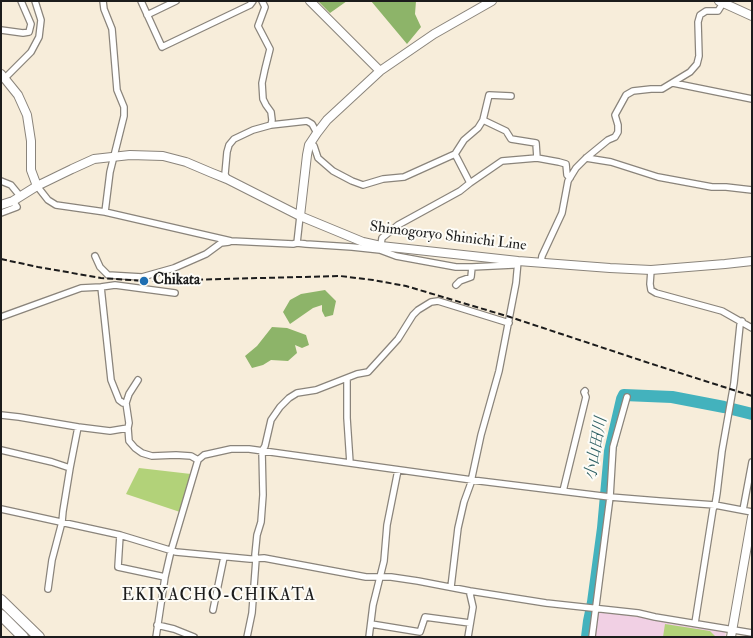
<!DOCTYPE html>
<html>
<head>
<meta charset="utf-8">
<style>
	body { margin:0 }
	#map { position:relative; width:753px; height:638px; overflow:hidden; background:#f7edda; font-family:"IM FELL Double Pica",serif }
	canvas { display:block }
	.frame { position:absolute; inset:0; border:2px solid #1c1c1c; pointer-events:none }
</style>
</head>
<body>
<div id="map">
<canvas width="753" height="638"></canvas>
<div class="frame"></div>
</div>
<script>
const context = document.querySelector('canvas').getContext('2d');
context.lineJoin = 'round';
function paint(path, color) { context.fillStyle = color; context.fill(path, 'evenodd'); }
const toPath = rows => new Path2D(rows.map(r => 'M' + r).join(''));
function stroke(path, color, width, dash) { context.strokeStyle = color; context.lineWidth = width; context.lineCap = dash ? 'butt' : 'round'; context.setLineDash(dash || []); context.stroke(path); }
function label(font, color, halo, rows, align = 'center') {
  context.font = font + ' "IM FELL Double Pica","Noto Serif JP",serif'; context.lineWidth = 4; context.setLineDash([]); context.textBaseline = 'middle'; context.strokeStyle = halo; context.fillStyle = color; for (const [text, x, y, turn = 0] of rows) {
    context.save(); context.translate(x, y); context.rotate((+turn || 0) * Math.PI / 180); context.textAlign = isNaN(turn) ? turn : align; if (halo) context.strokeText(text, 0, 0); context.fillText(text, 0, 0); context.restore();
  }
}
paint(toPath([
	[598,611,639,617,666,622,726,631,725,637,594,637]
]), '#f1d0e4');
paint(toPath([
	[139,468,191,474,180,512,126,494],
	[665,624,710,631,716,637,663,637]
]), '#b2d279');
paint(toPath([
	[318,1,347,1,330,13],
	[371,1,416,1,415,14,421,27,407,44],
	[325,290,336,301,333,315,325,317,322,311,322,305,313,308,290,324,283,312,290,300,301,294],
	[272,327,287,328,306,335,309,345,302,348,295,345,297,353,288,361,271,360,263,365,252,368,245,356,257,346]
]), '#8db469');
stroke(toPath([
	[587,637,589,621,593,602,603,528,610,451,622,399,624,395,672,397,724,407,752,414]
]), '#43b2bd', 12);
const street = toPath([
	[103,1,104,9,112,29,117,90,124,107,124,116,110,172,105,212],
	[141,1,162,47,250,5,253,1],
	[262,1,265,7,258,26,270,49,265,69,262,83,263,99,266,105,271,112,272,120,271,125],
	[147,15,176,1],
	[1,30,23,33,29,32,31,24,21,1],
	[5,78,31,52,39,37,41,20,35,1],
	[673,83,752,99],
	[483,120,506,131,511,139,536,143,537,158],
	[311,143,314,146,318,158,333,171,352,181,363,185,383,179,404,177,455,154,464,140,478,128,483,120,489,95,511,96],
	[455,154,470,183],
	[586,158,611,162,658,177,712,187,726,187,752,190],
	[227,179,225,174,227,152,229,145,234,139,253,130,271,125,307,121,312,124,317,133],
	[1,181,11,185,20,196],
	[37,186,48,200,56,205,105,212,231,241,293,244,297,243,300,216],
	[1,213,17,207,13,201],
	[297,243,306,244,352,247,380,250,382,238,398,225,460,191,470,183,502,161,537,158,559,162,566,164,567,175,570,178],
	[380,250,396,256,456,267,472,267,513,265,518,261],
	[95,256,100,267,108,275,142,277,174,268,206,254,221,243,229,242],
	[541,262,542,256,562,213,568,181,576,168,586,158,608,140,615,137,618,132,618,125,615,115,626,95,633,91,651,89,662,89,690,72,697,64,699,56,698,22,700,15,706,11,718,11,723,3],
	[651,270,650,284,651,290,656,293,722,311,752,328],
	[456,285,460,281,471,277,472,267],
	[101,287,111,380,119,400,123,403,126,403],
	[1,317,81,288,101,287,115,285,175,293],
	[347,379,347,418,350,463],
	[138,380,129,394,126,403,129,423,128,428,129,441,135,448,142,453,152,456,176,455,191,456,198,460],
	[1,415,19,417,78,427,110,431,128,428],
	[1,450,52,462,70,468],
	[563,491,586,397,584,392,585,391],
	[1,509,120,535,176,552,250,559,264,558,366,577,391,577,418,581,470,591,546,603,638,613,655,617,752,633],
	[743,510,752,462],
	[120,535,118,567,165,577],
	[451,587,458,528,464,502,472,480,472,477,481,435,499,371,516,283,518,261],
	[48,589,52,560,62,522,63,511,70,468,78,427],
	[213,610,224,557],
	[695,623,713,509,715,505,717,493,722,451,734,383,740,325,742,321],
	[371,624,420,632,425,617,470,623],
	[157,625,174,629,194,637],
	[156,637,165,577,171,551,198,460,204,455,231,449,249,449,472,480,610,497,659,501,715,505,752,512],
	[247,637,252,613,256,559,255,555,257,535,261,522,263,495,262,451,265,446,271,420,280,407,289,398,297,393,316,390,357,374,368,372,398,339,413,315,418,310,431,302,438,301,509,323],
	[369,637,373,605,384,561,387,525,398,470],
	[468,637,473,607,470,594,470,591],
	[592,637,610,497,613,447,627,397]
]);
const secondary = toPath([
	[310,1,380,71],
	[719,1,752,16],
	[1,74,18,95,27,115,31,141,31,170,37,186],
	[1,205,13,201,37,186,72,169,94,159,130,155,163,156,186,162,212,173,227,179,300,216,363,242,381,246,518,261,610,268,651,270,725,264,752,261],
	[300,216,307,155,309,145,317,133,327,120,380,71,434,34,492,1],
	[731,637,752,517]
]);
const highway = toPath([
	[1,600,39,637],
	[1,615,23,637]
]);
stroke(street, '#8a847b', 8);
stroke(secondary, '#8a847b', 10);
stroke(highway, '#8a847b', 12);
stroke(street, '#fff', 5.5);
stroke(secondary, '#fff', 8);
stroke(highway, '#fff', 10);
stroke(toPath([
	[1,259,38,267,101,278,144,281,340,276,373,280,406,286,510,317,652,364,752,396]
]), '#1c1c1c', 2, [6, 3]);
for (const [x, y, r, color] of [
	[144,281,5,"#1f6fb2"]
]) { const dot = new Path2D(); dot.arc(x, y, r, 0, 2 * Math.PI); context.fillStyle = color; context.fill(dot); stroke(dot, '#fdfcf7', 1.5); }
label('15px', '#1c1c1c', '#fdfcf7', [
	["Shimogoryo Shinichi Line",448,237,7]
]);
label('bold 15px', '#1c1c1c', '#fdfcf7', [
	["Chikata",153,281]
], 'left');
label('italic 16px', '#2e6064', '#fdfcf7', [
	["小山田川",597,449,-80]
]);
context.letterSpacing = '1px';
label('17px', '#1c1c1c', '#fdfcf7', [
	["EKIYACHO-CHIKATA",219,596]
]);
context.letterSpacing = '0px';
</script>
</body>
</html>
